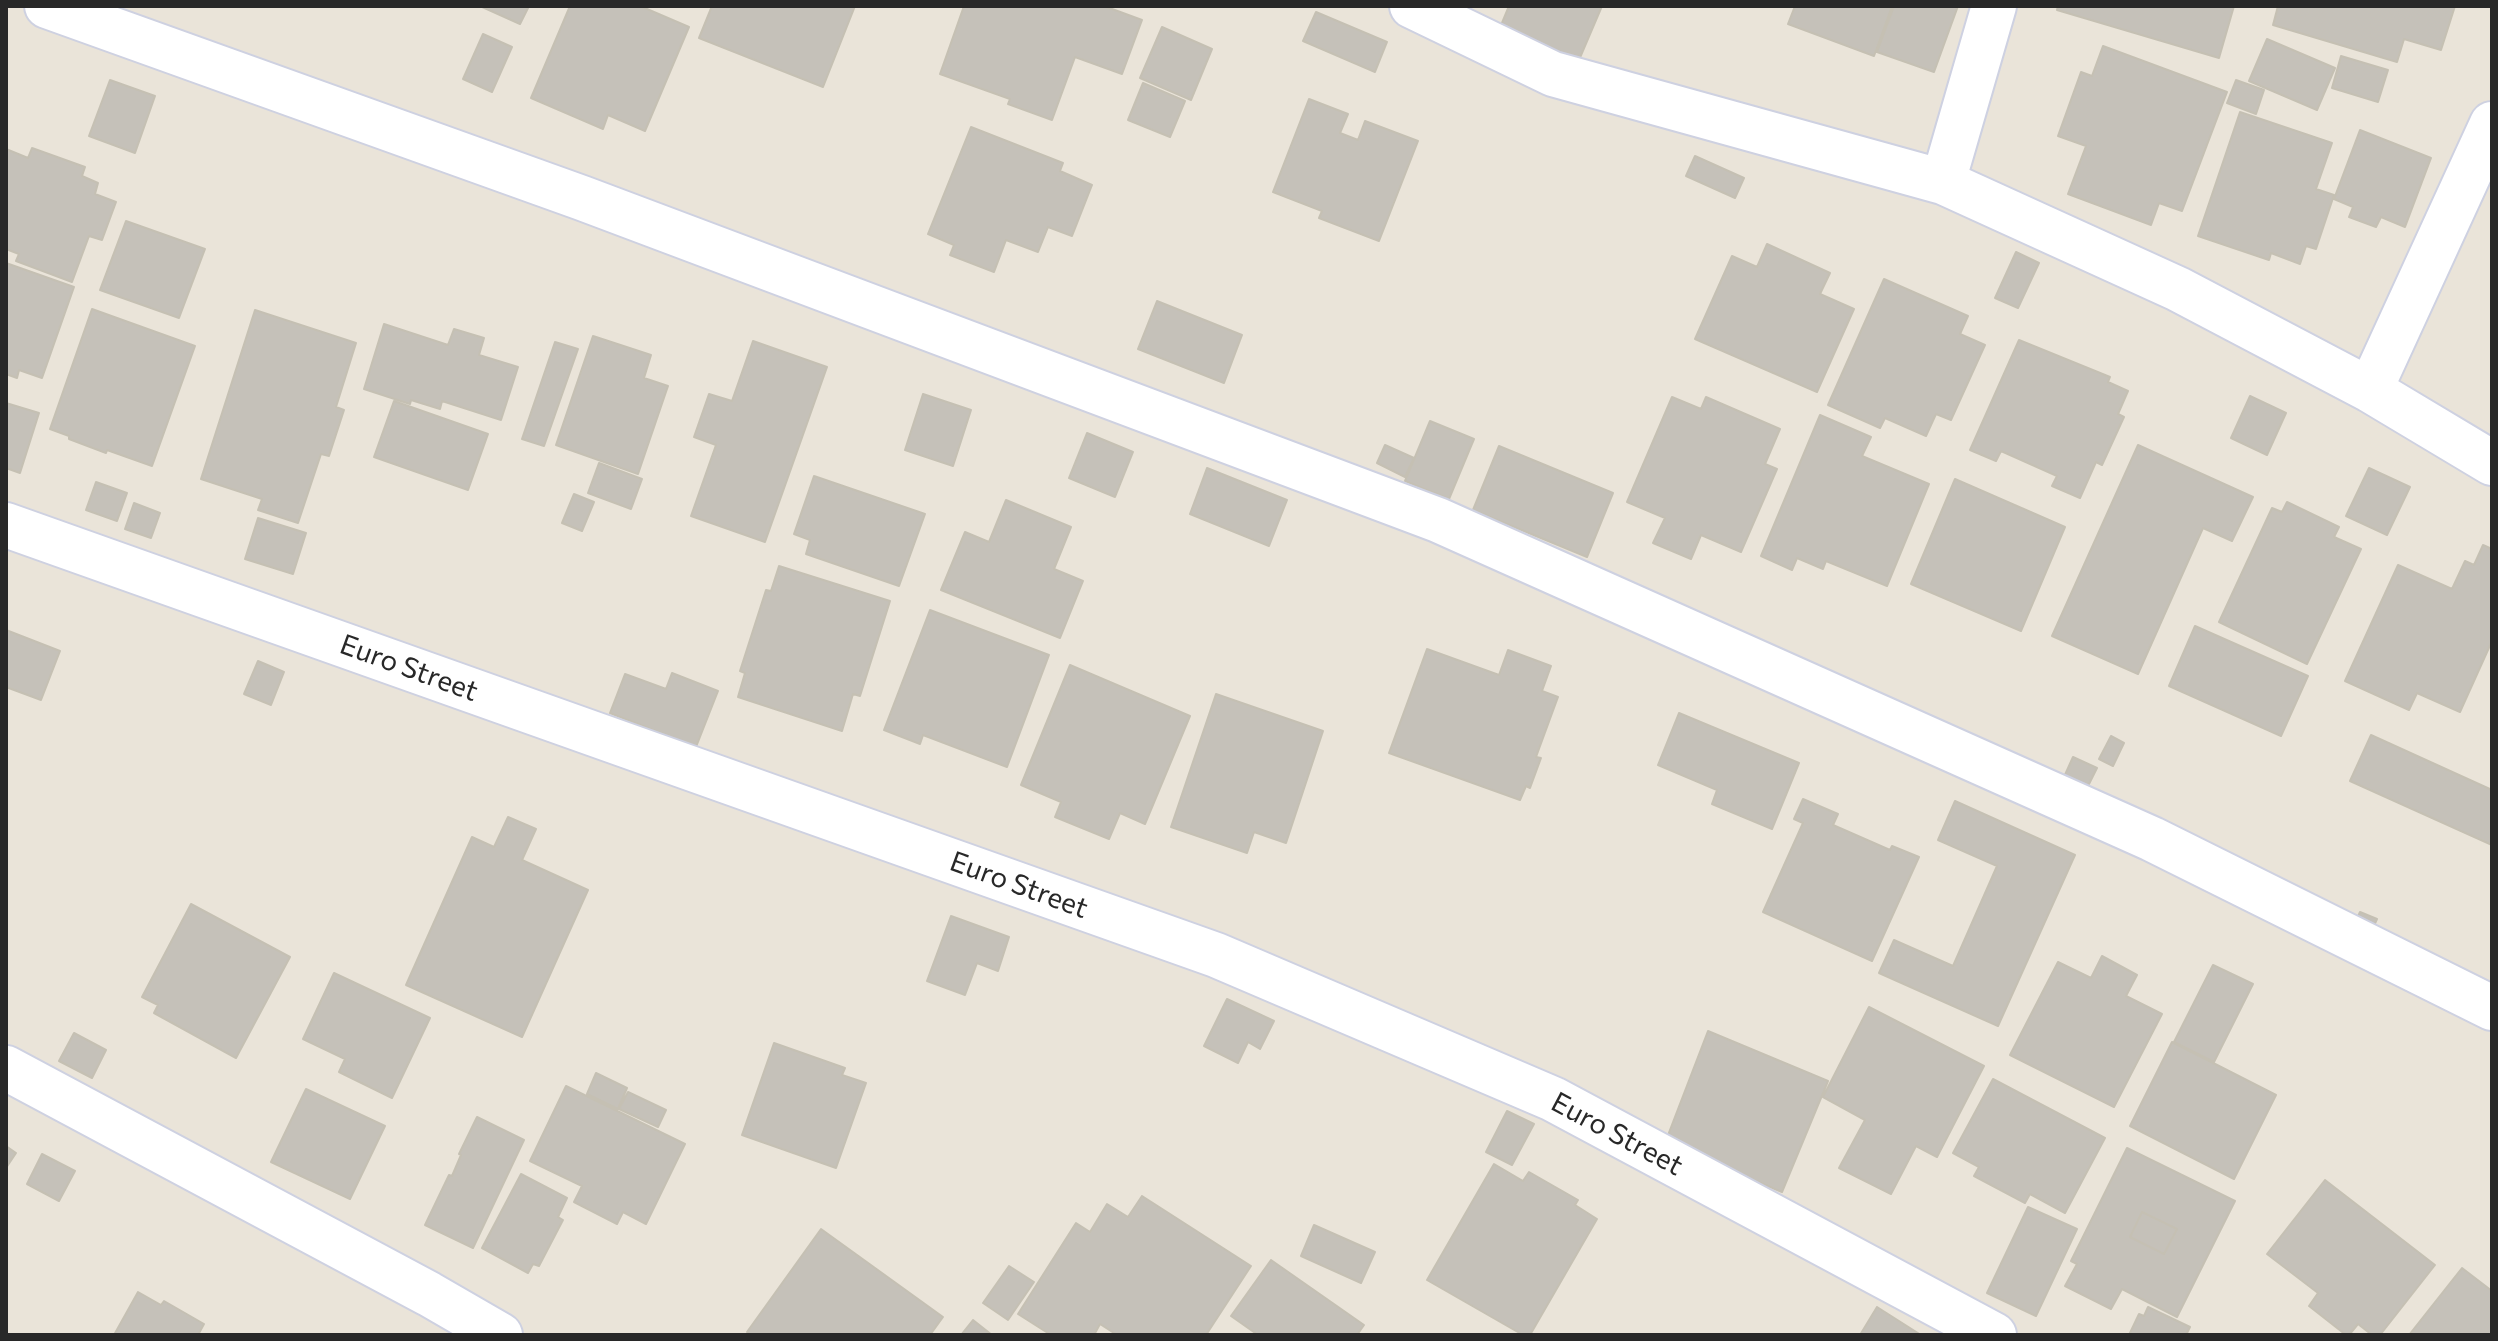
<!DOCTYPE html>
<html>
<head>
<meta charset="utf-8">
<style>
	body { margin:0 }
	#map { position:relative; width:2498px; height:1341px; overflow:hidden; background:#eae4d9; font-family:Commissioner,sans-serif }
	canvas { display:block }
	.frame { position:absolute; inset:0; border:8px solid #282828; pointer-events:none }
</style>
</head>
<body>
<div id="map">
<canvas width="2498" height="1341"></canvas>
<div class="frame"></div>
</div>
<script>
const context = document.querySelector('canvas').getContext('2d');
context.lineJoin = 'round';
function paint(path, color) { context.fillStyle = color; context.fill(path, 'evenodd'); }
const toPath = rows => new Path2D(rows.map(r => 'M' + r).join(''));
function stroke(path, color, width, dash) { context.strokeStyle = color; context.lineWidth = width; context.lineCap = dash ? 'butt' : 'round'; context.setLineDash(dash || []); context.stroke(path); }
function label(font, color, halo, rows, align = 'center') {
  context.font = font + ' Commissioner,sans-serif'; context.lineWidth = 6; context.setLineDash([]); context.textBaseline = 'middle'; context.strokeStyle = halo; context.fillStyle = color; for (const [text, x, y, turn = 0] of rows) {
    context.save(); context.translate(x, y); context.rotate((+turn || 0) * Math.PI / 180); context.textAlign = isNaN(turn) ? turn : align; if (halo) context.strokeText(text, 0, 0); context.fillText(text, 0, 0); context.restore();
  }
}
const building = toPath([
	[480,6,529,6,520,24,480,6],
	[570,6,640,6,689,27,645,131,608,115,603,129,531,98,570,6],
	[712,6,855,6,823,87,699,38,712,6],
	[964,6,1104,6,1142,20,1122,74,1075,57,1052,120,1008,104,1010,99,940,74,964,6],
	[1509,6,1602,6,1576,67,1497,35,1509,6],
	[1795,6,1892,6,1874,56,1788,24,1795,6],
	[1894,6,1958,6,1934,72,1877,52,1894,6],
	[2058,6,2234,6,2219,58,2057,10,2058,6],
	[2278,6,2455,6,2441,50,2404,39,2397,62,2273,25,2278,6],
	[1316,12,1387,42,1375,72,1303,41,1316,12],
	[1162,27,1212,49,1191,100,1140,78,1162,27],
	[483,34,512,47,492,92,463,79,483,34],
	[2267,39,2335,68,2317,110,2249,81,2267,39],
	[2103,46,2227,92,2182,211,2159,203,2151,225,2068,194,2086,146,2058,136,2081,72,2092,76,2103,46],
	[2341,56,2388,70,2378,102,2332,88,2341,56],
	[110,80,155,96,135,153,89,136,110,80],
	[2236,80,2264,90,2256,114,2227,103,2236,80],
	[1143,83,1185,101,1170,137,1128,120,1143,83],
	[1309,99,1348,114,1340,133,1358,140,1365,121,1418,141,1379,241,1319,218,1322,211,1273,192,1309,99],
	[2240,112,2332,143,2316,189,2334,195,2316,249,2306,246,2300,264,2271,253,2269,260,2198,236,2240,112],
	[971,127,1063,163,1060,171,1092,185,1072,236,1048,227,1038,252,1006,240,994,272,950,255,954,245,928,234,971,127],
	[2360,130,2431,158,2405,227,2381,217,2376,227,2349,217,2353,207,2334,199,2360,130],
	[32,148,85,167,82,176,98,183,95,194,116,202,102,240,89,236,72,282,16,261,19,254,6,249,6,149,28,158,32,148],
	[1695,156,1744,178,1735,198,1686,176,1695,156],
	[126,221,205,249,179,318,100,290,126,221],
	[1767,244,1830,273,1820,294,1854,309,1817,392,1695,339,1732,256,1757,267,1767,244],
	[2016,252,2039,263,2018,308,1995,298,2016,252],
	[6,263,74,287,42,378,19,370,17,378,6,374,6,263],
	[1884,279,1968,316,1960,334,1985,345,1951,420,1936,414,1926,436,1885,418,1880,428,1828,405,1884,279],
	[1157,301,1242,335,1224,383,1138,349,1157,301],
	[92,309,195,346,152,466,107,450,106,453,69,439,69,436,50,429,92,309],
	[255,310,356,343,336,407,344,410,329,456,321,454,298,523,258,510,262,499,201,479,255,310],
	[384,324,448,345,454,329,484,338,479,355,518,367,501,420,442,401,440,409,411,400,410,404,364,389,384,324],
	[593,336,651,355,644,378,668,386,638,474,556,445,593,336],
	[2019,340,2110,377,2108,382,2128,391,2118,414,2124,417,2102,465,2096,462,2080,498,2052,486,2057,476,2001,451,1996,461,1970,450,2019,340],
	[753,341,827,367,765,542,691,516,716,445,694,437,709,394,732,401,753,341],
	[555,342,578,349,544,446,522,439,555,342],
	[923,394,971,410,953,466,905,450,923,394],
	[2250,396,2286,413,2267,455,2231,438,2250,396],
	[1672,397,1701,409,1706,397,1780,429,1765,464,1777,469,1741,552,1701,535,1691,559,1653,543,1665,518,1627,502,1672,397],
	[394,401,488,434,468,490,374,457,394,401],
	[6,403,39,413,20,473,6,468,6,403],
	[1820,415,1871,437,1862,456,1929,484,1887,586,1826,561,1823,569,1797,558,1792,570,1761,556,1820,415],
	[1430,421,1474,439,1449,499,1405,481,1430,421],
	[1087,433,1133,452,1115,497,1069,478,1087,433],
	[1385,445,1414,458,1405,477,1377,463,1385,445],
	[2138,445,2253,497,2232,541,2203,528,2138,674,2052,636,2138,445],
	[1499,446,1613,493,1587,557,1473,510,1499,446],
	[599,463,642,479,631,509,588,493,599,463],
	[1207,468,1287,500,1269,546,1190,514,1207,468],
	[2369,468,2410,487,2387,535,2346,516,2369,468],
	[814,476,925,514,899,586,806,554,810,540,794,534,814,476],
	[1955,479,2065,527,2021,631,1911,584,1955,479],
	[96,482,127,493,117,521,86,510,96,482],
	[574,494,594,502,582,531,562,523,574,494],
	[1006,500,1071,527,1054,569,1083,581,1060,638,941,590,965,532,989,542,1006,500],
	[2287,502,2339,527,2334,537,2361,549,2307,664,2219,622,2272,508,2282,512,2287,502],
	[134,503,160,513,151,538,125,529,134,503],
	[258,518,306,533,293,574,245,559,258,518],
	[2483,545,2492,549,2492,641,2460,712,2417,693,2409,710,2345,681,2398,565,2452,589,2465,561,2474,565,2483,545],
	[779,566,890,601,860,696,853,694,842,731,738,697,745,673,740,671,766,590,771,591,779,566],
	[930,610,1049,655,1007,767,923,735,920,744,884,730,930,610],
	[2195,626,2308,676,2281,736,2169,686,2195,626],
	[6,630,60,651,41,700,6,687,6,630],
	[1427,649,1499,675,1508,650,1551,666,1542,691,1558,697,1536,757,1541,758,1530,788,1526,786,1520,800,1389,753,1427,649],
	[258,661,284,672,271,705,244,694,258,661],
	[1070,665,1190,716,1145,824,1120,813,1109,839,1055,817,1061,802,1021,785,1070,665],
	[672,673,718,691,696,747,610,713,625,674,666,689,672,673],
	[1216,694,1323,731,1286,843,1254,832,1247,853,1171,827,1216,694],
	[1679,713,1799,763,1772,829,1712,804,1717,790,1658,765,1679,713],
	[2371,735,2492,790,2492,845,2350,781,2371,735],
	[2111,736,2124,743,2113,766,2099,759,2111,736],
	[2073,757,2097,768,2087,788,2064,777,2073,757],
	[1803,799,1838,814,1833,825,1890,850,1892,846,1919,857,1872,961,1763,912,1803,823,1794,819,1803,799],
	[1955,801,2075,855,1998,1026,1879,973,1894,940,1953,966,1997,866,1938,840,1955,801],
	[508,817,536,829,522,860,588,890,522,1037,406,985,472,837,494,847,508,817],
	[191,904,290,957,236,1058,154,1013,158,1005,142,997,191,904],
	[2360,912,2377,919,2368,939,2351,932,2360,912],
	[951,916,1009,937,998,971,977,963,965,995,927,981,951,916],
	[2102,956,2137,975,2126,996,2162,1014,2114,1107,2010,1055,2058,962,2091,978,2102,956],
	[2213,965,2253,984,2214,1062,2174,1042,2213,965],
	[334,973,430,1018,392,1098,339,1072,345,1059,303,1039,334,973],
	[1227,999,1274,1021,1260,1049,1248,1042,1238,1063,1204,1046,1227,999],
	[1869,1007,1984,1066,1937,1157,1916,1146,1891,1194,1839,1168,1865,1120,1823,1097,1869,1007],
	[1708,1031,1828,1081,1782,1192,1665,1143,1708,1031],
	[74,1033,106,1050,92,1078,59,1061,74,1033],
	[2172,1042,2276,1095,2234,1179,2130,1126,2172,1042],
	[774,1043,845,1068,842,1075,866,1083,836,1168,742,1135,774,1043],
	[596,1073,627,1088,618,1109,587,1094,596,1073],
	[1993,1079,2105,1138,2065,1213,2030,1194,2025,1203,1974,1176,1979,1167,1953,1153,1993,1079],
	[566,1086,685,1144,646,1224,623,1212,617,1224,574,1202,582,1186,530,1161,566,1086],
	[306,1089,385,1126,350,1199,271,1162,306,1089],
	[628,1092,666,1110,658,1127,619,1109,628,1092],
	[1507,1111,1534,1124,1512,1165,1486,1152,1507,1111],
	[477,1117,524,1140,473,1248,425,1225,449,1175,452,1176,461,1155,459,1154,477,1117],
	[6,1146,16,1153,6,1168,6,1146],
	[2127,1148,2235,1201,2177,1317,2122,1289,2111,1309,2065,1286,2077,1264,2071,1261,2127,1148],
	[2142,1212,2177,1229,2164,1254,2130,1237,2142,1212],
	[42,1154,75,1171,59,1201,27,1184,42,1154],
	[1494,1164,1523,1181,1529,1172,1578,1200,1575,1205,1597,1219,1530,1335,1523,1335,1427,1280,1494,1164],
	[521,1174,567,1198,558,1217,563,1220,539,1266,533,1264,528,1273,482,1248,521,1174],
	[2325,1180,2435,1265,2380,1335,2372,1335,2358,1324,2349,1335,2346,1335,2309,1306,2318,1293,2267,1254,2325,1180],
	[1142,1196,1251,1266,1206,1335,1117,1335,1100,1324,1094,1335,1051,1335,1018,1314,1076,1223,1090,1232,1107,1204,1128,1217,1142,1196],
	[2028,1207,2077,1229,2036,1316,1987,1293,2028,1207],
	[2142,1212,2177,1229,2164,1254,2130,1237,2142,1212],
	[1314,1225,1375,1252,1361,1283,1301,1256,1314,1225],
	[821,1229,943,1317,930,1335,751,1335,747,1332,821,1229],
	[1271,1260,1364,1325,1357,1335,1258,1335,1231,1316,1271,1260],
	[1009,1266,1034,1282,1008,1320,983,1303,1009,1266],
	[2462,1268,2492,1291,2492,1335,2409,1335,2462,1268],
	[138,1292,161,1305,164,1301,204,1324,198,1335,114,1335,138,1292],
	[1877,1307,1921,1335,1860,1335,1877,1307],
	[2148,1307,2190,1327,2186,1335,2129,1335,2139,1314,2144,1316,2148,1307],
	[973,1320,992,1335,961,1335,973,1320]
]);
paint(building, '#c5c1b9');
stroke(building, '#c5c0b3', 2);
const minor = toPath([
	[47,6,582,198,1438,520,2152,839,2492,1008],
	[1412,6,1553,74,1943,182,2178,289,2370,390,2492,463],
	[1943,182,1994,6],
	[2370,390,2492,124],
	[6,525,1216,955,1553,1099,1994,1335],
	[6,1068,429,1294,500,1335]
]);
stroke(minor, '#ced1e1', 48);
stroke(minor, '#fff', 44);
label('28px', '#282828', '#fff', [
	["Euro Street",409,668,20],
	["Euro Street",1019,885,20],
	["Euro Street",1617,1134,28]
]);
</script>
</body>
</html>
